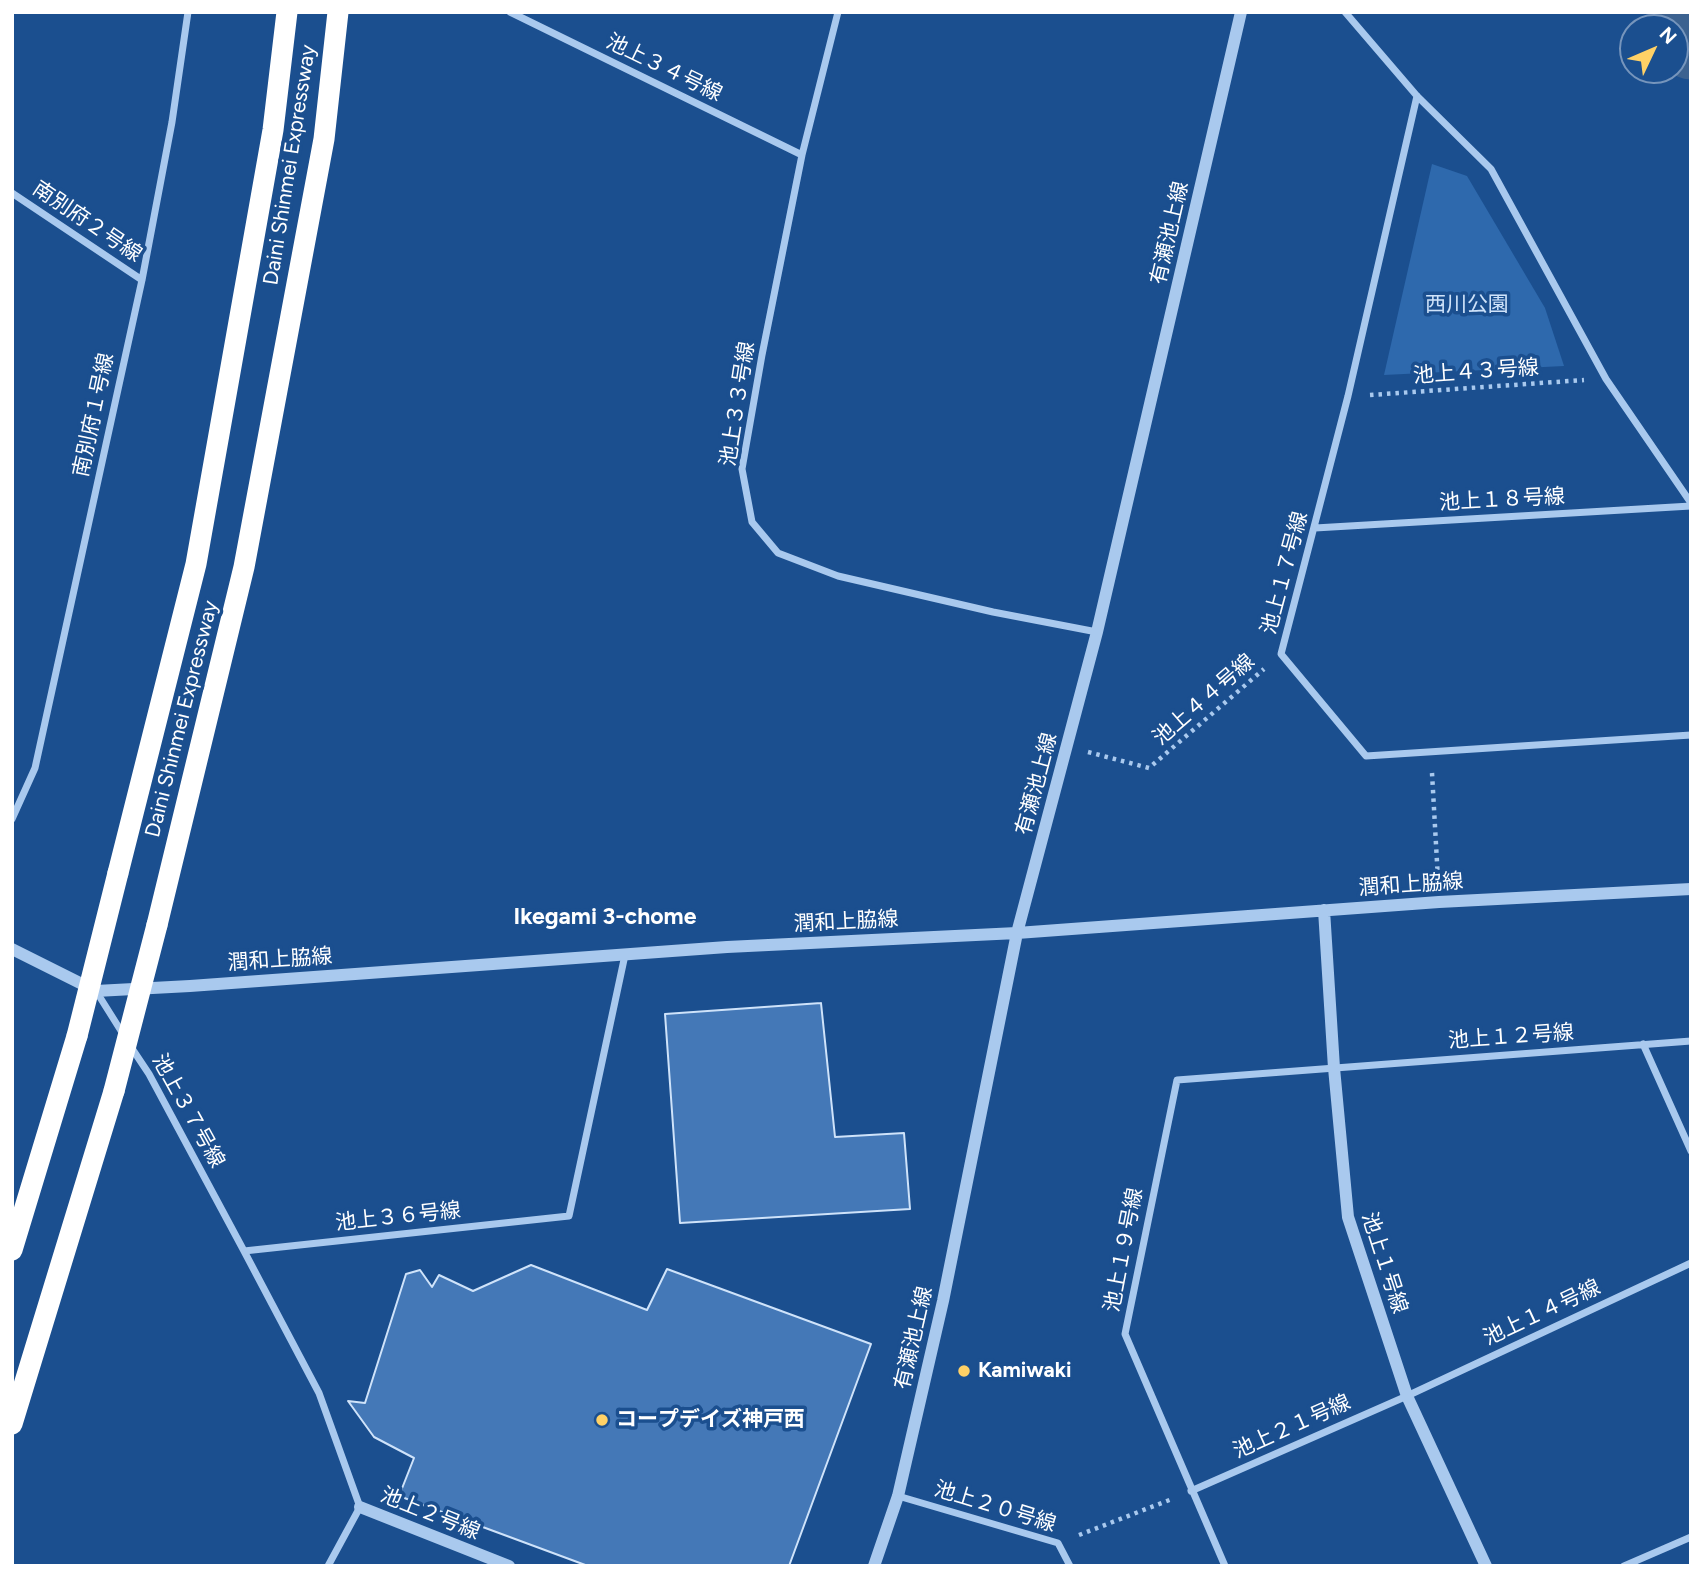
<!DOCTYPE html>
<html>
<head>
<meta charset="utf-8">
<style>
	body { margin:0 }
	#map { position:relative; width:1703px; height:1578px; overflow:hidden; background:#1b4f8f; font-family:Figtree,sans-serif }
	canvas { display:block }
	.frame { position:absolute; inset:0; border:14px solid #fff; pointer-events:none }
	.north { position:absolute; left:1619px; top:14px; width:70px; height:70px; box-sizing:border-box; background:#1b4f8f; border:2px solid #7695bc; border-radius:50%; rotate:46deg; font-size:19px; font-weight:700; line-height:28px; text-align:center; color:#fff }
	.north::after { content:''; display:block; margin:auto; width:24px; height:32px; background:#ffd166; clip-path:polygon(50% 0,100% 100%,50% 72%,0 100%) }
</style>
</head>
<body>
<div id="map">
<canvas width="1703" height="1578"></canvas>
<div class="frame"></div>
<div class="north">N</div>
</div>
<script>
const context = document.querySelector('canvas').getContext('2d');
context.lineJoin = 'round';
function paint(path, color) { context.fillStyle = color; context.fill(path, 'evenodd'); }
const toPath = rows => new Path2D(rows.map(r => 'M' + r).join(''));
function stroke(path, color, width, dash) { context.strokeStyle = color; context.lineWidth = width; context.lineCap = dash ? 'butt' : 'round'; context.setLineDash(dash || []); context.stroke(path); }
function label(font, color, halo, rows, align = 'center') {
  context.font = font + ' Figtree,"Noto Sans JP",sans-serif'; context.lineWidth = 7; context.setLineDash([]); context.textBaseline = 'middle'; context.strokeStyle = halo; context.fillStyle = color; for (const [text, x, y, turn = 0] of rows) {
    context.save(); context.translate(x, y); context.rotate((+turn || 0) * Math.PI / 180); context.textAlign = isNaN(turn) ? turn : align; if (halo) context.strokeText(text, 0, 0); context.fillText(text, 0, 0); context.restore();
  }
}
paint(toPath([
	[1432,164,1467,176,1545,308,1564,366,1384,375]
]), '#2e69ad');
stroke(toPath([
	[1675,31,1691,48]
]), '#3c6290', 63);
const building = toPath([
	[821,1003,835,1137,904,1133,910,1209,680,1223,665,1014,821,1003],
	[531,1265,647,1310,667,1269,871,1344,789,1566,588,1566,399,1496,414,1458,374,1437,348,1401,365,1403,406,1274,420,1270,432,1287,439,1275,473,1291,531,1265]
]);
paint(building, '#4478b7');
stroke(building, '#cfe3fa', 2);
stroke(toPath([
	[1370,395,1584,380],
	[1088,752,1149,768,1264,669],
	[1432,773,1438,880],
	[1079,1535,1172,1499]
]), '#a9c9ee', 4.5, [3.5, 5]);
stroke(toPath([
	[510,12,802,155],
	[838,12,802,155,762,355,742,469,752,522,778,553,838,576,993,612,1097,632],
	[1345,12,1417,96,1491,169,1606,379,1691,503],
	[1417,96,1348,396,1281,654,1366,756,1691,735],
	[12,193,142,280],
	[1315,528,1691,506],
	[12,819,35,768,142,280,172,122,188,12],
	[96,991,123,1034],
	[1643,1044,1691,1151],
	[131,1047,149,1074,244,1251],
	[1191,1491,1407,1396,1691,1263],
	[898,1496,1058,1543,1070,1566],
	[328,1566,360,1507,319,1393,244,1251,569,1216,625,955],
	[1225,1566,1125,1334,1177,1080,1691,1041],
	[1624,1566,1691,1537]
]), '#a9c9ee', 7);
stroke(toPath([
	[1324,910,1334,1068,1348,1217,1407,1396,1486,1566],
	[12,949,96,991,190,986,727,947,1017,933,1439,902,1691,889],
	[360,1507,509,1566],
	[874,1566,898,1496,943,1301,1017,933,1097,632,1241,12]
]), '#a9c9ee', 12);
stroke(toPath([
	[118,873,196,564,273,130,287,12],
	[157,925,244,567,324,139,338,12],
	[12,1250,77,1036],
	[12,1424,114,1091]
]), '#fff', 21);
stroke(toPath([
	[77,1036,118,873],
	[114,1091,157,925]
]), '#fff', 21);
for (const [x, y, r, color] of [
	[964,1371,7,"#ffd166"],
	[602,1420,7,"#ffd166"]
]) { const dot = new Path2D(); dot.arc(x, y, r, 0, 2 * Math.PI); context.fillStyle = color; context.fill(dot); stroke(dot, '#1b4f8f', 2.5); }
label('21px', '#fff', '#1b4f8f', [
	["池上３４号線",664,68,26],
	["Daini Shinmei Expressway",290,165,-81],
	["南別府２号線",87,222,34],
	["有瀬池上線",1170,233,-77],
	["池上４３号線",1476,372,-4],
	["池上３３号線",738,404,-81],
	["南別府１号線",94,415,-78],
	["池上１８号線",1502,500,-3],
	["池上１７号線",1285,573,-75],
	["池上４４号線",1204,700,-41],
	["Daini Shinmei Expressway",182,719,-76],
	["有瀬池上線",1037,784,-75],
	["潤和上脇線",1411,885,-4],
	["潤和上脇線",846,922,-3],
	["潤和上脇線",280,960,-4],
	["池上１２号線",1511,1037,-4],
	["池上３７号線",188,1111,61],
	["池上３６号線",398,1217,-6],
	["池上１９号線",1124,1250,-79],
	["池上１号線",1384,1263,72],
	["池上１４号線",1542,1313,-25],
	["有瀬池上線",914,1338,-77],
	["池上２１号線",1292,1427,-24],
	["池上２０号線",995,1507,17],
	["池上２号線",430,1514,22]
]);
label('21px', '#cfe3fa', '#1b4f8f', [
	["西川公園",1467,305]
]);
label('bold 21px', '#fff', '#1b4f8f', [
	["Kamiwaki",978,1371],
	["コープデイズ神戸西",616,1420]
], 'left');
label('bold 23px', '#fff', '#1b4f8f', [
	["Ikegami 3-chome",605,917]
]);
</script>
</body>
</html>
